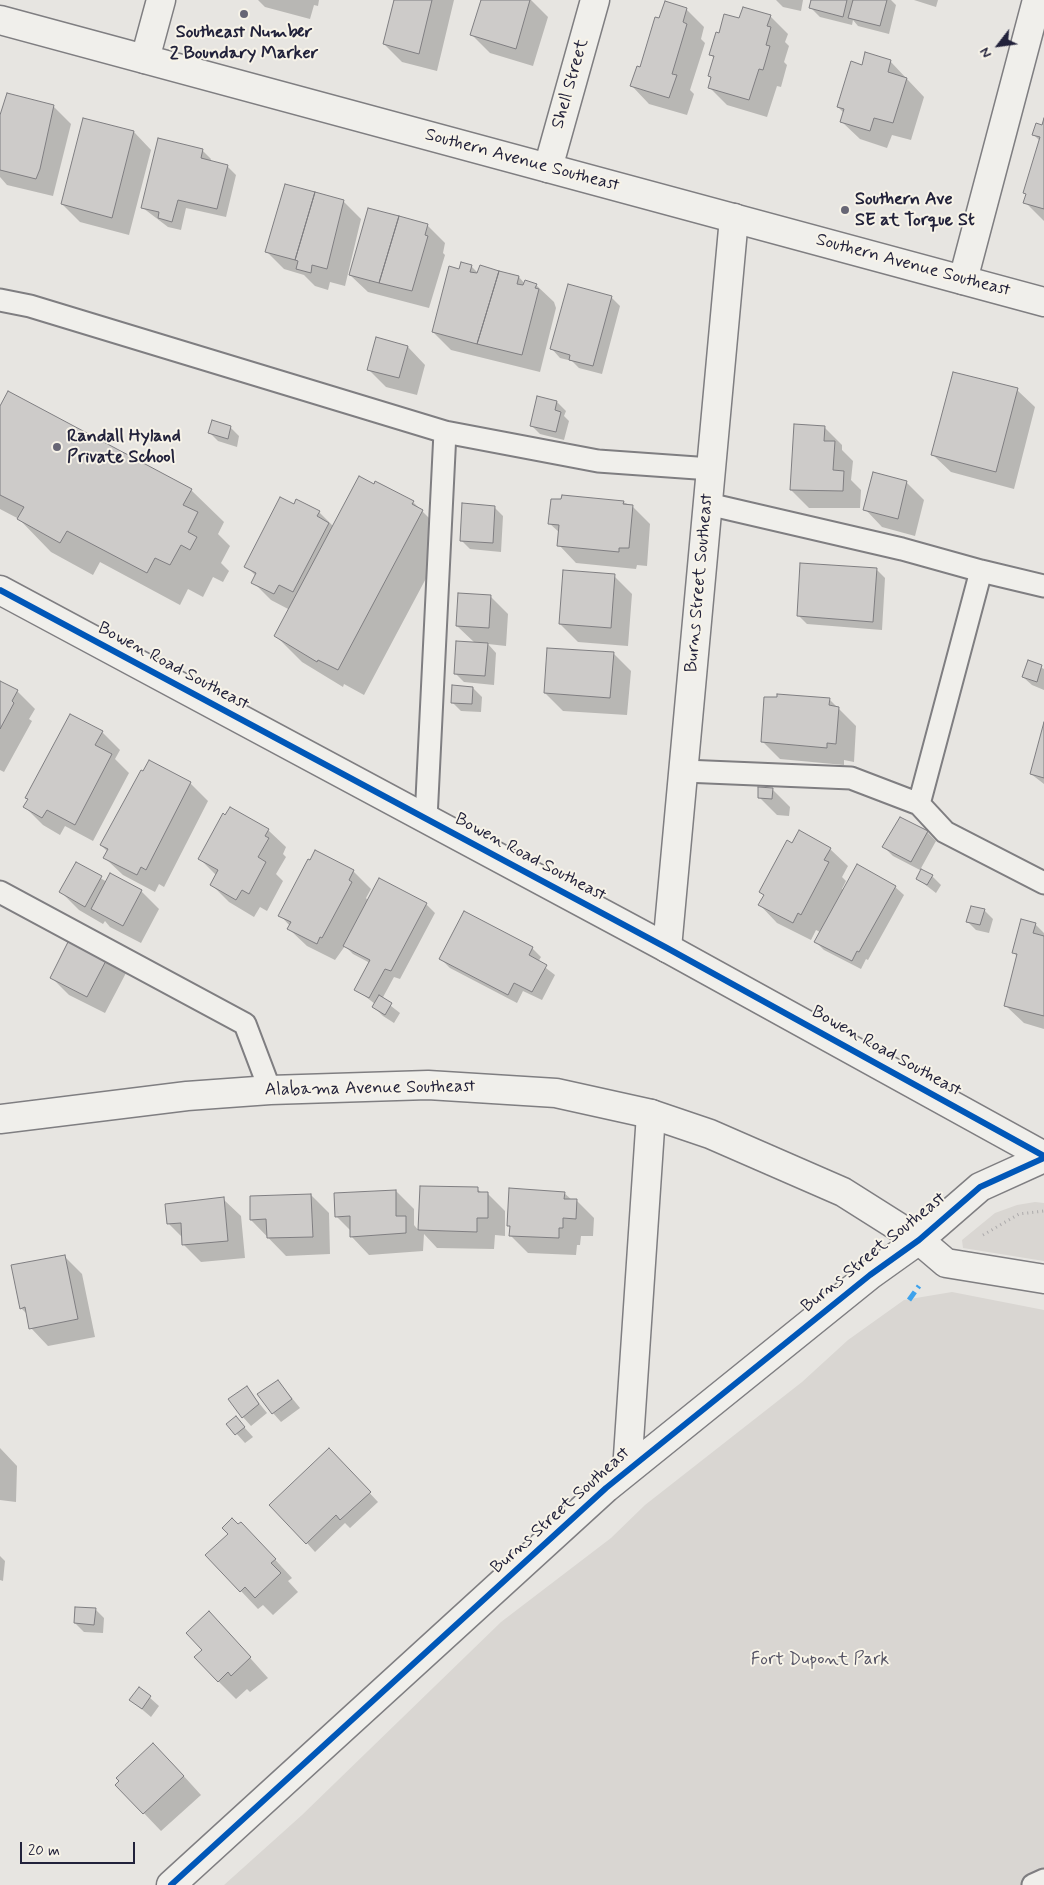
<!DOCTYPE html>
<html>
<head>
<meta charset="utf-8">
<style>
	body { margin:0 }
	#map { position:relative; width:1044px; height:1885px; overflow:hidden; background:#e7e5e1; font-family:Mynerve,sans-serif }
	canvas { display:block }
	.north { position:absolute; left:974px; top:20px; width:50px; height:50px; -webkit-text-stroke:4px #f7f3e8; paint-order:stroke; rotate:240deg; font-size:14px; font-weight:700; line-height:20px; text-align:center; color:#22223b }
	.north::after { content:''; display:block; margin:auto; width:18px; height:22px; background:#22223b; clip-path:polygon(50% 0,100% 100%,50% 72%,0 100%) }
	.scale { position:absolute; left:20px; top:1842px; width:115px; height:22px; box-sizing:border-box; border:2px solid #22223b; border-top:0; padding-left:6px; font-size:15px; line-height:18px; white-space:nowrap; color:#22223b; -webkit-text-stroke:4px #f7f3e8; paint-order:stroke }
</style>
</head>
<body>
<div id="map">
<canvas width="1044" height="1885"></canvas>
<div class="north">N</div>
<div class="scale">20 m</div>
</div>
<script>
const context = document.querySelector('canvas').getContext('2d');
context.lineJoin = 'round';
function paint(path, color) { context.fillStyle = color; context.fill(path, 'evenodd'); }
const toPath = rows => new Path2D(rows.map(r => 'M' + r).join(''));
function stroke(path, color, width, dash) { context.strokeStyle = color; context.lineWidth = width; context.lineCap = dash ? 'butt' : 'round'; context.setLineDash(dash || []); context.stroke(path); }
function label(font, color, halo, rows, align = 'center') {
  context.font = font + ' Mynerve,sans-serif'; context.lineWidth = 4; context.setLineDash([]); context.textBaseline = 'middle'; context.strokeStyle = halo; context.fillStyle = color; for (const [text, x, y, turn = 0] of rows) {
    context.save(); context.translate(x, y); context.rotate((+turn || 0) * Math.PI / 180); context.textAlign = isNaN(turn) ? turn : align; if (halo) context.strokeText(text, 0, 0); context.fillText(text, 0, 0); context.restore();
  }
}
paint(toPath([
	[1035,1202,1044,1203,1044,1261,963,1248,962,1240,995,1213,1017,1205],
	[952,1292,1044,1310,1044,1885,224,1885,302,1815,501,1622,611,1538,645,1505,802,1382,848,1340,904,1300]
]), '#d9d6d2');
paint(toPath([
	[258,0,319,0,318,6,314,5,310,19,265,7],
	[395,0,454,0,437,71,402,62,384,44],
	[482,0,531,0,548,17,533,66,490,53,472,35],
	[776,0,803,0,801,11,783,7],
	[813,0,891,0,896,5,889,34,858,26,853,20,852,25,820,17,811,8],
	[914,0,938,0,936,7],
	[686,9,704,27,701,39,705,43,690,90,694,94,687,115,649,104,632,86,660,20],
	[725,15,740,20,770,16,788,34,785,42,789,46,784,62,787,65,781,87,777,86,767,117,727,105,709,87,714,58,711,55],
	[890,61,924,97,911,140,892,135,887,148,860,139,842,122,844,113,838,107,863,66],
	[53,106,71,124,53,196,7,185,0,177,0,125],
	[1044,122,1044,221,1025,202,1027,195,1024,192,1040,141,1033,134,1043,127],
	[134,132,151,150,129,235,80,222,62,204],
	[202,150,211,159,210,162,227,166,236,175,226,217,186,208,181,230,168,227,143,208],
	[343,201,361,219,345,286,330,282,328,290,315,286,304,275,284,269,266,251],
	[427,225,445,243,443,253,445,255,429,308,368,292,350,275],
	[471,266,478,273,519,277,525,284,536,285,554,302,556,308,540,372,451,350,433,332,460,270],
	[611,297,620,306,602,374,579,368,572,361,560,358,552,349],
	[377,338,408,347,425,365,417,395,386,387,368,369],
	[1017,390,1035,407,1014,489,951,472,933,455],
	[538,398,557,402,566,411,564,416,569,421,564,440,540,434,531,425],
	[0,408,191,490,224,522,218,534,230,546,221,563,229,571,223,582,213,577,203,597,188,589,180,605,100,562,93,575,51,552,19,519,0,509],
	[230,427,239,436,237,447,218,441,210,433],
	[824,427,842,445,842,450,853,461,851,480,861,490,860,508,809,508,791,490],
	[376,482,413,502,448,537,364,695,344,684,343,687,302,662,276,636,290,610,271,600,253,582,256,576,246,566,297,501,319,512,334,527],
	[906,482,924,500,915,536,882,527,865,509],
	[623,502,632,506,650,524,647,566,637,565,636,569,576,563,559,545,560,533,549,523],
	[494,507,503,516,501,552,470,549,461,540],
	[877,570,885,578,882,630,807,624,798,615],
	[614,576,632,594,628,646,578,642,560,624],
	[490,596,508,614,506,646,488,644,496,653,494,685,464,682,455,673,475,643,457,626],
	[613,653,631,671,627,715,563,711,545,693],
	[1028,661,1044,669,1044,690,1032,685,1023,677],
	[0,682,17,691,35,709,29,719,32,721,4,772,0,770],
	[453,687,473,688,482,697,481,712,461,711,452,702],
	[829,699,856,726,854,762,844,760,844,765,780,759,762,741],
	[1044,725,1044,784,1031,774],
	[102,732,120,750,115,759,129,773,93,841,65,826,60,835,43,825,25,807,29,800,26,797],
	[190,783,208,801,164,887,159,884,155,892,123,875,105,858,108,852,101,845],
	[772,789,790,807,789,816,777,815,759,797],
	[268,830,286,847,283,854,286,857,276,874,283,881,267,911,260,907,254,917,229,902,211,884,216,875,200,859],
	[927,832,936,841,920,870,893,856,884,847],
	[792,845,830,849,848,866,842,877,846,881,842,889,844,890,895,887,904,895,868,960,866,959,861,969,824,950,815,941,820,932,816,930,811,940,777,923,760,905,765,896,760,892],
	[77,864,107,882,141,891,159,909,141,943,110,927,105,921,103,924,79,910,61,892],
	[353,871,371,889,366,898,368,901,426,904,435,913,400,979,394,977,382,999,400,1013,394,1023,383,1016,374,1007,375,1004,356,989,370,963,353,954,345,946,335,960,307,946,289,929,290,926,280,915],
	[932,876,941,885,936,893,918,879],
	[984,910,993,919,989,933,976,930,967,921],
	[1035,924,1044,933,1044,1029,1024,1023,1006,1006,1018,957,1013,952],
	[532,948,541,957,538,962,555,975,542,1000,523,991,517,1003,450,968,441,959],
	[108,956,126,973,105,1013,69,995,51,977],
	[421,1187,477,1189,482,1193,487,1193,505,1211,505,1236,495,1235,494,1249,437,1248,424,1234,423,1251,369,1255,352,1237,352,1232,336,1216,396,1191,414,1209,414,1225,419,1231],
	[564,1193,572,1200,577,1201,594,1218,593,1236,581,1236,580,1245,577,1245,576,1255,528,1253,510,1235,511,1228,508,1225],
	[311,1195,329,1213,330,1254,286,1256,251,1220],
	[223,1199,241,1216,245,1258,201,1262,183,1244,183,1238,169,1224,180,1202],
	[64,1256,82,1274,95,1337,48,1346,31,1328,28,1315,21,1308],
	[278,1381,300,1408,281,1422,273,1413],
	[246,1387,267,1413,251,1426,243,1417],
	[236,1418,253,1437,245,1443,228,1424],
	[0,1448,17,1466,16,1502,0,1500],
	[338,1459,378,1502,350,1528,345,1523,315,1552,307,1543],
	[258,1541,292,1578,288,1581,298,1592,273,1615,263,1605,258,1609,241,1591],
	[0,1556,5,1561,3,1581,0,1580],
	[95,1609,104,1618,103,1633,84,1632,75,1623],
	[226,1631,268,1678,250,1692,247,1689,236,1699,218,1681],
	[139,1688,159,1706,151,1717,131,1700],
	[171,1762,201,1795,161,1831,117,1785]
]), '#0003');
const building = toPath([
	[394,0,432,0,419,54,383,44,394,0],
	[481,0,530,0,516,49,470,35,481,0],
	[811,0,847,0,843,17,809,8,811,0],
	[853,0,887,0,880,26,848,18,853,0],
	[665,1,687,8,683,22,687,24,672,74,677,75,669,98,630,86,637,66,640,67,655,17,659,18,665,1],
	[743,7,771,15,767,26,771,27,766,45,770,46,763,70,759,69,749,100,708,88,711,77,708,76,714,56,709,55,716,32,719,33,724,14,739,18,743,7],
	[865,52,891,60,888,72,907,78,893,123,874,118,870,131,840,122,844,109,837,107,851,61,862,65,865,52],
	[7,93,54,105,40,169,36,179,0,170,0,115,7,93],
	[83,118,134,131,112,218,61,204,83,118],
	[1044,118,1044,209,1023,203,1026,194,1023,193,1040,137,1032,135,1036,123,1042,125,1044,118],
	[158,138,203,149,201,158,228,165,217,209,178,200,172,222,158,218,159,212,141,208,158,138],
	[285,184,315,192,295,260,265,252,285,184],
	[315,192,344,200,327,269,312,265,311,273,296,269,298,261,295,260,315,192],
	[368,208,399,216,379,283,349,275,368,208],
	[399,216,428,224,425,235,428,236,412,291,379,283,399,216],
	[461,262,472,265,470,272,477,273,480,265,499,271,477,344,432,332,449,266,459,269,461,262],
	[499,271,519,276,517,284,523,285,525,280,537,284,535,288,539,289,522,355,477,344,499,271],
	[568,284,612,296,593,366,569,360,570,355,550,349,568,284],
	[376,337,408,346,399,378,367,370,376,337],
	[953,372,1018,388,996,472,931,455,953,372],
	[8,391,192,489,183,505,198,512,188,532,197,537,190,550,181,545,170,565,155,558,147,573,67,531,60,543,17,519,24,507,0,495,0,406,8,391],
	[537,396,557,401,555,410,561,412,556,432,530,426,537,396],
	[212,420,231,426,228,439,208,433,212,420],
	[794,424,825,426,824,441,835,441,833,470,844,471,843,491,790,490,794,424],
	[873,472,907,481,898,519,863,510,873,472],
	[359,476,374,484,375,481,414,501,412,504,423,510,338,670,318,660,317,662,274,636,359,476],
	[562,495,624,501,623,504,633,505,629,548,619,548,619,552,557,546,559,525,548,524,551,499,561,499,562,495],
	[280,497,294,504,296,499,320,511,317,516,329,523,293,592,279,585,274,594,251,583,256,573,244,567,280,497],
	[462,503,495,506,493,543,460,541,462,503],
	[800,563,877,568,873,622,797,616,800,563],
	[563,570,615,574,611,628,559,624,563,570],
	[458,593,491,595,489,628,456,626,458,593],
	[456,641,488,643,485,676,454,674,456,641],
	[547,648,614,652,610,698,544,693,547,648],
	[1028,660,1042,665,1037,682,1022,677,1028,660],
	[0,681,18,690,12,701,14,703,0,729,0,681],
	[452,685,473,687,472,704,451,703,452,685],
	[777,694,830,698,829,705,839,707,836,744,827,743,827,748,761,742,764,697,777,697,777,694],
	[70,714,103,731,95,745,112,754,75,825,47,810,42,818,23,807,28,799,25,798,70,714],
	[1044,722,1044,778,1030,774,1044,722],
	[149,760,191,782,146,870,141,867,137,875,103,858,108,849,100,845,141,770,143,771,149,760],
	[758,787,773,788,772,799,758,798,758,787],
	[230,807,269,829,265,836,269,838,258,857,266,862,249,894,242,890,236,900,210,885,218,870,198,859,223,813,225,815,230,807],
	[900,817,928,831,911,862,882,847,900,817],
	[799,830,831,848,824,860,829,862,801,915,798,913,793,923,758,905,764,895,759,892,787,840,792,843,799,830],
	[315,850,354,870,349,880,352,882,322,938,320,937,317,944,287,929,291,922,278,916,308,859,310,860,315,850],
	[76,862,102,876,85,907,59,892,76,862],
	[857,864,896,886,859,952,857,951,852,961,814,942,857,864],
	[921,869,933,875,927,885,916,879,921,869],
	[110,873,142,890,123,926,91,909,110,873],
	[379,878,427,903,391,971,385,969,369,998,354,990,370,960,343,946,379,878],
	[971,906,985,909,980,925,966,922,971,906],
	[464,911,533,947,529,955,547,965,532,992,514,983,508,995,439,959,464,911],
	[1021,919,1036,923,1033,933,1044,936,1044,1016,1004,1006,1017,954,1012,953,1021,919],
	[71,936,109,955,87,997,50,978,71,936],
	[379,995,392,1003,385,1015,372,1007,379,995],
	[420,1186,478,1187,478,1192,488,1192,488,1218,477,1218,477,1232,418,1230,420,1186],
	[509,1188,565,1192,564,1199,577,1199,576,1219,563,1218,563,1228,559,1228,559,1238,509,1236,510,1226,507,1226,509,1188],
	[396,1190,396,1216,406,1216,406,1233,350,1237,350,1216,335,1217,334,1193,396,1190],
	[311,1194,313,1237,267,1238,266,1219,250,1220,250,1196,311,1194],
	[224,1197,228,1241,182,1245,181,1223,167,1224,165,1204,224,1197],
	[65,1255,78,1319,29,1329,25,1307,20,1309,11,1265,65,1255],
	[278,1380,292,1399,272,1414,257,1394,278,1380],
	[247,1386,259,1404,242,1418,228,1399,247,1386],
	[236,1416,245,1427,235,1435,226,1424,236,1416],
	[329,1448,371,1492,340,1520,336,1515,306,1544,269,1505,329,1448],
	[232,1518,238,1524,241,1522,276,1559,271,1563,281,1573,255,1598,245,1587,240,1592,205,1555,228,1534,222,1528,232,1518],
	[75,1607,96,1608,94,1625,74,1623,75,1607],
	[209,1611,251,1657,231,1676,228,1672,218,1682,194,1657,202,1650,186,1633,209,1611],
	[139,1687,151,1696,142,1709,129,1700,139,1687],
	[153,1743,184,1776,143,1814,115,1785,119,1781,116,1778,153,1743]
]);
paint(building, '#cdcbc9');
stroke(building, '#7f7e81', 1);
const service = toPath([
	[0,300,30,306,445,432,598,461,711,469],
	[708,504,902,549,981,571,1044,586],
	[684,771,851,778,919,804,945,832,1044,883],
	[919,804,981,571],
	[426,819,445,432],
	[0,892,245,1024,270,1090],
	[1033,1885,1044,1880]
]);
const minor = toPath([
	[145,59,161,0],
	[548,168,595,0],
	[963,280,1037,0],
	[667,948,734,218],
	[627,1471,651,1114],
	[171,1885,606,1488,870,1275,919,1240]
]);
const tertiary = toPath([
	[0,590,667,948,1044,1156],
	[0,1119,187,1096,270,1090,428,1085,556,1093,651,1114,710,1134,843,1192,919,1240,946,1263,1044,1279],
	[919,1240,980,1187,1044,1158]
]);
const secondary = toPath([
	[0,20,1044,302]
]);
stroke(service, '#7f7e81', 25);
stroke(minor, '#7f7e81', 31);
stroke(tertiary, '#7f7e81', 31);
stroke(secondary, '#7f7e81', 31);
stroke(toPath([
	[983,1235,1019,1214,1044,1211]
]), '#acaaab', 3, [1, 4]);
stroke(service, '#f0efeb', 21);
stroke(minor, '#f0efeb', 28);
stroke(tertiary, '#f0efeb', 28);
stroke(secondary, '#f0efeb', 28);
stroke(toPath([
	[909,1300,919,1286]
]), '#3ea2ec', 5, [10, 5]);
stroke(toPath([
	[0,590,667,948,1044,1156],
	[171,1885,606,1488,870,1275,919,1240,980,1187,1044,1158]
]), '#0057b8', 6);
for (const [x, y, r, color] of [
	[244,14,5,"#676675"],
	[845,210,5,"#676675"],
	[57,447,5,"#676675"]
]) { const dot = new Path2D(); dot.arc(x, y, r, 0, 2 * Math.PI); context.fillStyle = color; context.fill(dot); stroke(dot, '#f7f3e8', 2); }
label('bold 18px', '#22223b', '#f7f3e8', [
	["Southeast Number",244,33,"center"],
	["2 Boundary Marker",244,54,"center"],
	["Southern Ave",855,200],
	["SE at Torque St",855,221],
	["Randall Hyland",67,437],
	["Private School",67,458]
], 'left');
label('18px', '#22223b', '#f7f3e8', [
	["Shell Street",571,84,-74],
	["Southern Avenue Southeast",522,161,15],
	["Southern Avenue Southeast",913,266,15],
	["Burns Street Southeast",700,583,-85],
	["Bowen Road Southeast",173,667,28],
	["Bowen Road Southeast",530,858,28],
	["Bowen Road Southeast",886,1052,29],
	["Alabama Avenue Southeast",370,1089,-1],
	["Burns Street Southeast",874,1253,-39],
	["Burns Street Southeast",561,1511,-42]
]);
label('18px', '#555465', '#f7f3e8', [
	["Fort Dupont Park",820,1660]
]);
</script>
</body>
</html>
